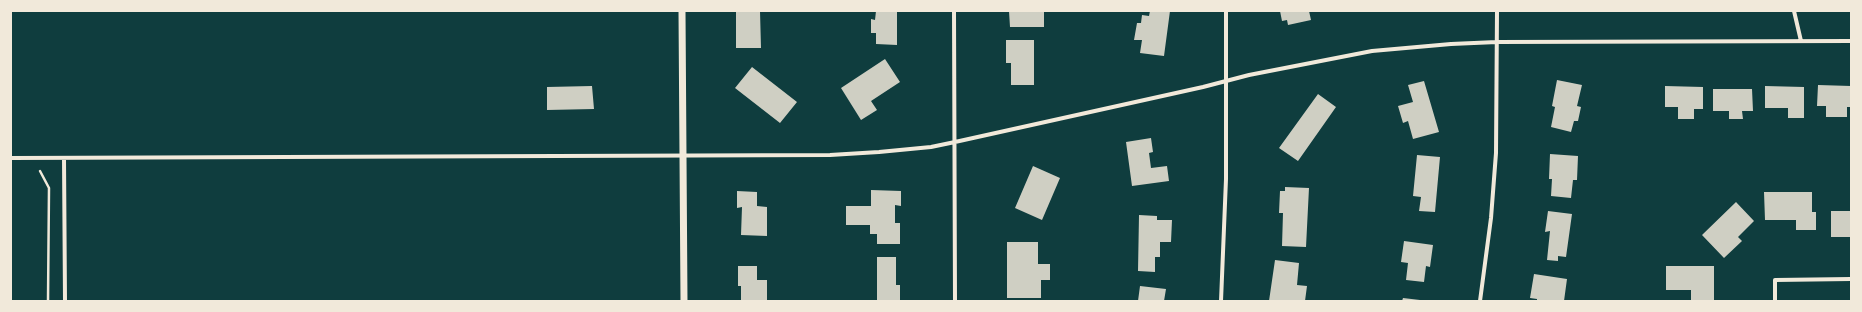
<!DOCTYPE html>
<html>
<head>
<meta charset="utf-8">
<style>
	body { margin:0 }
	#map { position:relative; width:1862px; height:312px; overflow:hidden; background:#0f3d3e; font-family:Raleway,sans-serif }
	canvas { display:block }
	.frame { position:absolute; inset:0; border:12px solid #f1e9da; pointer-events:none }
</style>
</head>
<body>
<div id="map">
<canvas width="1862" height="312"></canvas>
<div class="frame"></div>
</div>
<script>
const context = document.querySelector('canvas').getContext('2d');
context.lineJoin = 'round';
function paint(path, color) { context.fillStyle = color; context.fill(path, 'evenodd'); }
const toPath = rows => new Path2D(rows.map(r => 'M' + r).join(''));
function stroke(path, color, width, dash) { context.strokeStyle = color; context.lineWidth = width; context.lineCap = dash ? 'butt' : 'round'; context.setLineDash(dash || []); context.stroke(path); }
paint(toPath([
	[736,11,760,11,761,48,736,48],
	[876,11,897,11,897,45,876,44,876,33,871,33,871,19,875,20],
	[1009,11,1044,11,1044,27,1010,27],
	[1150,11,1170,11,1164,56,1140,53,1142,40,1134,40,1137,23,1141,23,1142,15,1149,16],
	[1280,11,1309,11,1311,20,1288,25,1287,20,1282,21],
	[1006,40,1034,40,1034,85,1011,85,1011,63,1006,63],
	[885,59,900,82,871,101,877,110,861,120,841,88],
	[752,67,797,102,780,123,735,88],
	[1557,80,1582,85,1577,106,1581,107,1578,121,1574,121,1571,132,1551,127,1555,107,1552,106],
	[1424,81,1439,132,1413,139,1408,121,1403,123,1398,106,1413,102,1408,85],
	[1818,85,1851,86,1851,107,1847,107,1847,117,1826,117,1826,106,1817,106],
	[592,86,594,109,547,110,547,87],
	[1665,86,1703,87,1703,109,1694,109,1694,119,1678,119,1678,107,1665,107],
	[1765,86,1804,87,1804,118,1788,118,1788,108,1765,108],
	[1713,89,1752,89,1753,111,1742,111,1743,119,1729,119,1729,111,1713,111],
	[1318,94,1336,107,1298,161,1279,148],
	[1151,138,1153,152,1149,153,1151,168,1167,166,1169,181,1132,186,1126,142],
	[1550,154,1578,156,1577,180,1573,180,1571,198,1551,196,1552,179,1549,179],
	[1417,155,1440,157,1435,212,1419,211,1421,197,1413,196],
	[1033,166,1060,178,1042,220,1015,208],
	[1285,187,1309,188,1306,247,1282,246,1283,213,1279,213,1280,191,1285,191],
	[871,190,901,191,901,206,895,205,895,223,900,223,900,244,877,244,877,234,870,234,870,225,846,225,846,206,871,206],
	[737,191,757,192,757,206,767,207,767,236,741,235,742,207,737,208],
	[1764,192,1812,192,1812,212,1816,212,1816,230,1796,230,1796,220,1765,220],
	[1736,202,1754,221,1738,237,1742,241,1724,258,1702,235],
	[1851,208,1851,237,1831,237,1831,211,1850,211],
	[1548,211,1572,214,1566,257,1558,256,1558,261,1547,260,1550,231,1545,232],
	[1139,215,1157,216,1157,220,1172,220,1171,242,1160,242,1160,257,1155,257,1155,272,1138,271],
	[1404,241,1433,245,1430,267,1426,266,1424,282,1406,280,1408,263,1401,262],
	[1007,242,1038,242,1038,264,1050,264,1050,280,1041,280,1041,298,1007,298],
	[877,257,896,257,896,285,900,285,900,301,877,301],
	[1275,260,1299,263,1297,285,1307,286,1305,301,1269,301],
	[738,266,757,266,757,280,767,280,767,301,741,301,741,286,738,286],
	[1666,266,1714,266,1714,301,1691,301,1691,290,1666,290],
	[1534,274,1567,279,1564,301,1537,301,1537,299,1530,298],
	[1140,286,1166,289,1164,301,1138,301],
	[1403,298,1420,300,1420,301,1402,301]
]), '#cfcfc3');
stroke(toPath([
	[40,171,49,188,48,301]
]), '#f1e9da', 2.5);
stroke(toPath([
	[954,11,955,301],
	[1794,11,1801,41],
	[11,158,830,155,879,152,931,147,955,142,1203,87,1249,75,1372,51,1451,44,1497,42,1851,41],
	[64,158,65,301],
	[1221,301,1226,179,1226,11],
	[1480,301,1491,218,1496,153,1497,11],
	[1775,301,1775,280,1851,279]
]), '#f1e9da', 4);
stroke(toPath([
	[682,11,684,301]
]), '#f1e9da', 7);
</script>
</body>
</html>
